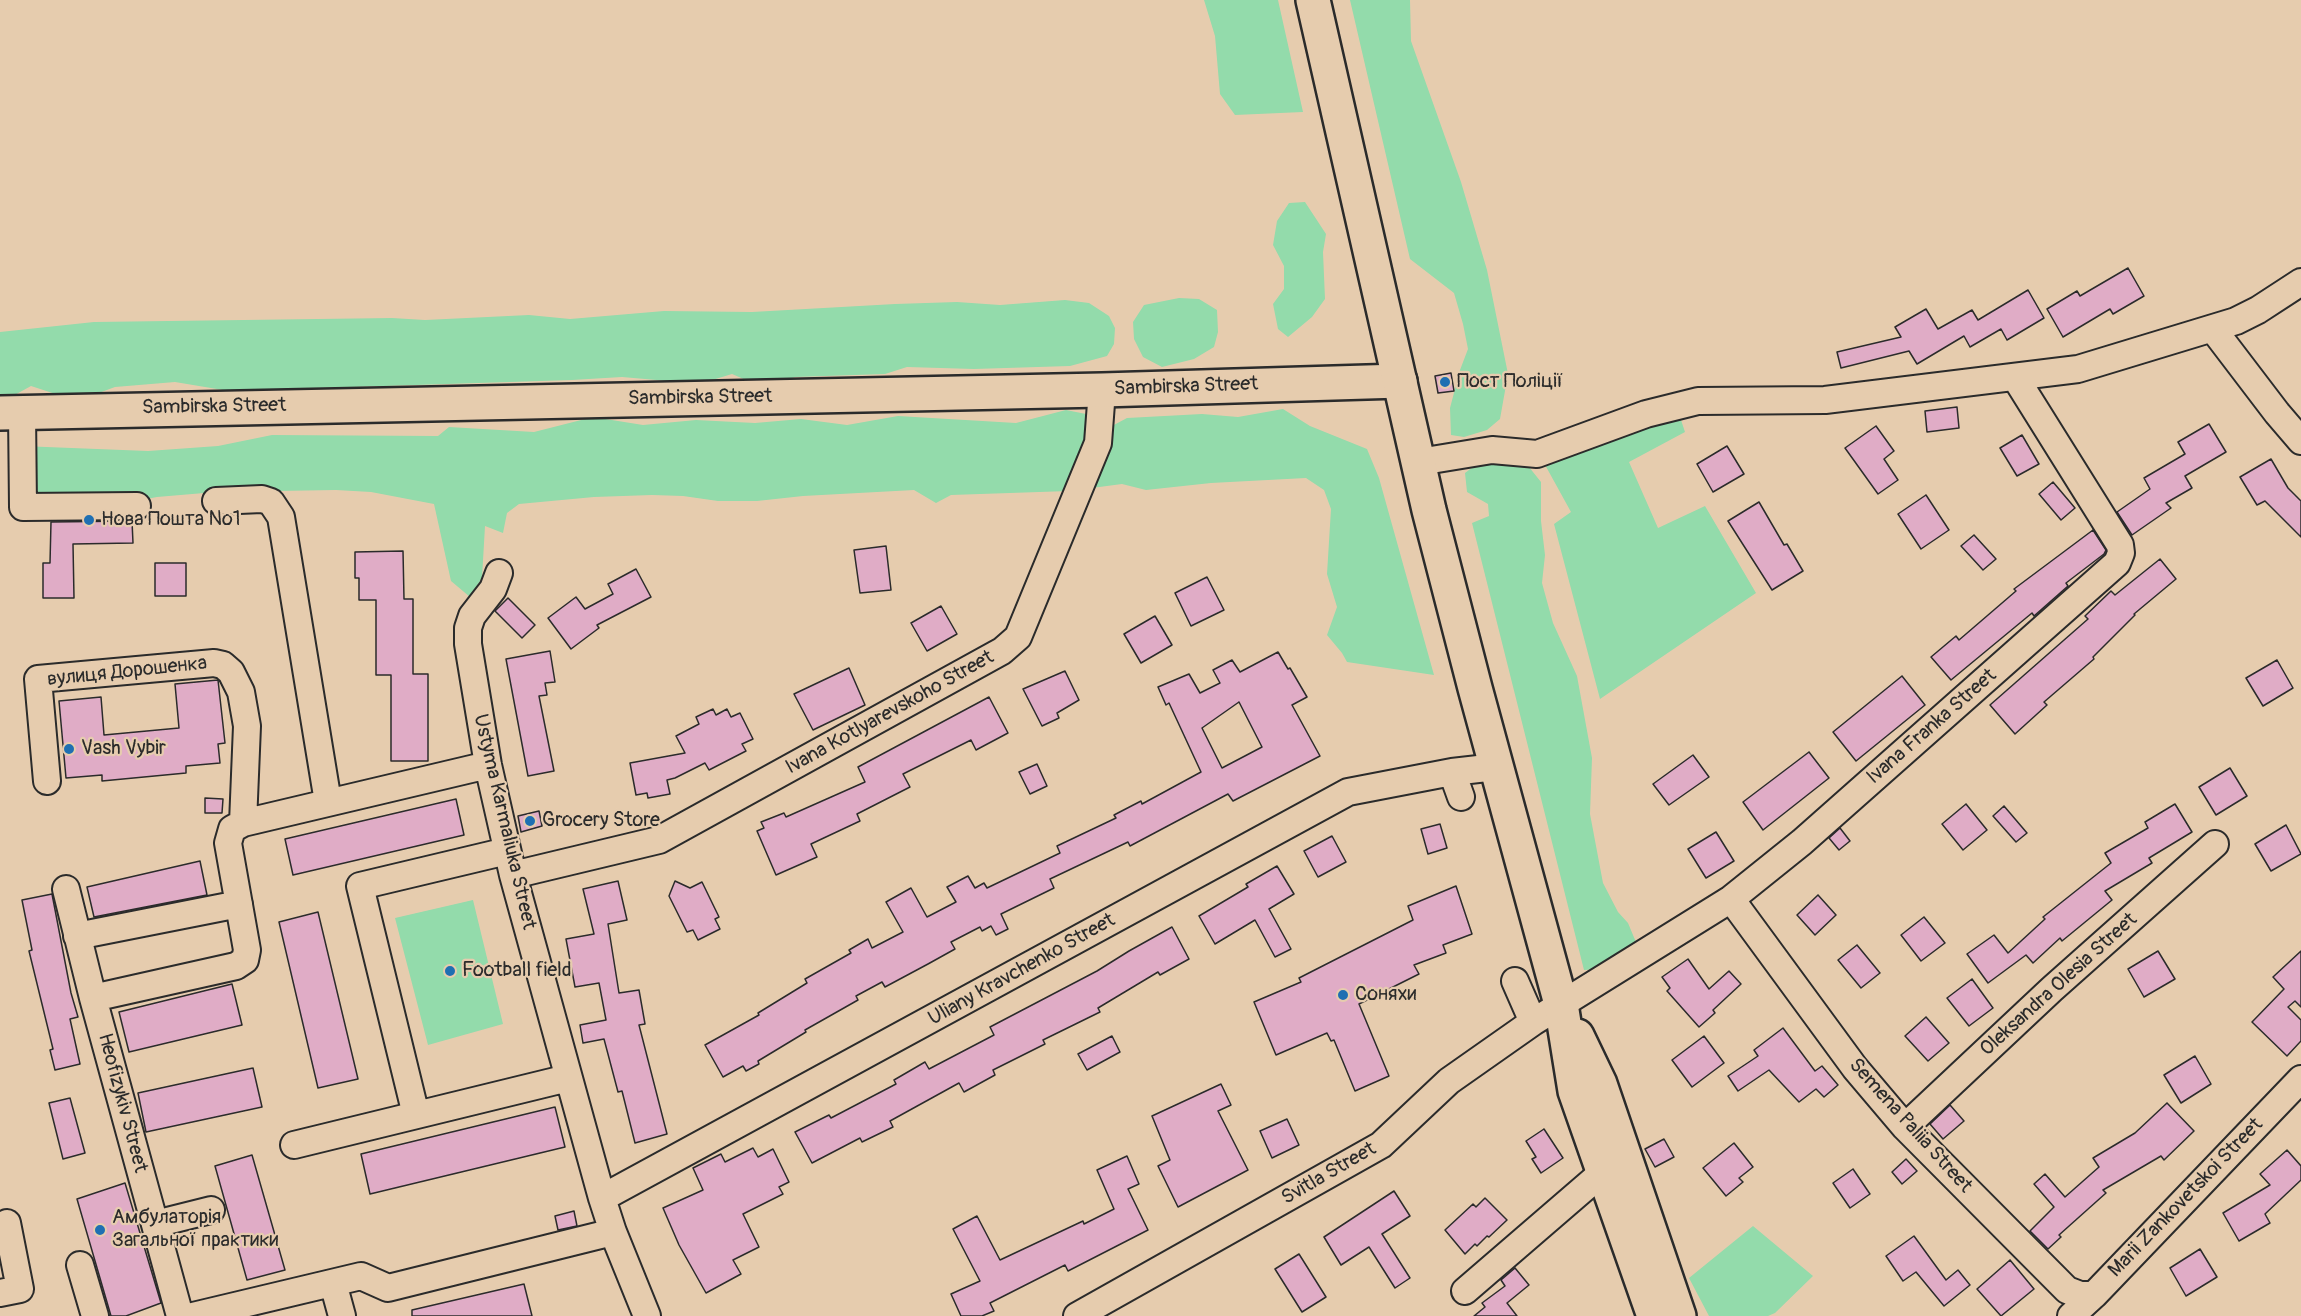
<!DOCTYPE html>
<html>
<head>
<meta charset="utf-8">
<style>
	body { margin:0 }
	canvas { display:block; background:#e6ccae }
</style>
</head>
<body>
<canvas width="2301" height="1316"></canvas>
<script>
const context = document.querySelector('canvas').getContext('2d');
context.lineJoin = 'round';
function paint(path, color) { context.fillStyle = color; context.fill(path, 'evenodd'); }
const toPath = rows => new Path2D(rows.map(r => 'M' + r).join(''));
function stroke(path, color, width, dash) { context.strokeStyle = color; context.lineWidth = width; context.lineCap = dash ? 'butt' : 'round'; context.setLineDash(dash || []); context.stroke(path); }
function label(font, color, halo, rows, align = 'center') {
  context.font = font + ' Pangolin,sans-serif'; context.lineWidth = 4.5; context.setLineDash([]); context.textBaseline = 'middle'; context.strokeStyle = halo; context.fillStyle = color; for (const [text, x, y, turn = 0] of rows) {
    context.save(); context.translate(x, y); context.rotate((+turn || 0) * Math.PI / 180); context.textAlign = isNaN(turn) ? turn : align; if (halo) context.strokeText(text, 0, 0); context.fillText(text, 0, 0); context.restore();
  }
}
paint(toPath([
	[1204,0,1278,0,1303,112,1235,115,1220,94,1215,36],
	[1350,0,1410,0,1411,41,1461,182,1487,270,1508,374,1500,419,1487,430,1464,437,1451,435,1450,408,1460,370,1468,349,1463,324,1454,293,1410,259],
	[1305,202,1326,234,1323,252,1325,299,1312,317,1288,337,1278,329,1273,304,1284,289,1284,266,1273,245,1277,221,1289,203],
	[1179,298,1199,299,1217,310,1218,332,1214,347,1194,359,1162,367,1143,357,1134,339,1133,322,1144,305],
	[1065,300,1089,303,1109,316,1115,328,1114,344,1107,356,1070,366,974,369,907,367,885,374,796,377,760,386,732,374,709,381,668,381,622,377,572,380,229,391,175,382,115,387,77,401,31,386,11,397,0,396,0,332,94,322,392,318,425,320,529,315,570,319,664,311,752,312,895,304,957,302,1000,305],
	[1283,409,1310,426,1367,449,1379,478,1434,675,1347,662,1342,653,1327,635,1337,607,1327,574,1331,509,1324,490,1306,478,1211,483,1146,490,1122,484,1069,491,951,495,936,503,914,490,803,496,757,501,718,501,683,496,652,495,594,497,519,504,507,513,503,533,485,526,482,578,470,597,451,581,434,504,371,492,336,490,216,492,157,497,104,507,35,502,21,446,148,451,218,446,272,435,438,436,449,427,534,432,593,417,643,425,696,420,755,423,801,419,847,425,898,416,1016,423,1066,410,1091,415,1112,426,1127,418,1202,414,1238,417],
	[1679,414,1685,432,1629,462,1658,528,1705,506,1756,593,1600,699,1554,524,1571,512,1544,463],
	[1490,454,1529,467,1541,482,1541,521,1545,555,1542,583,1553,623,1577,676,1592,758,1590,814,1603,883,1618,912,1628,923,1638,947,1629,967,1584,970,1472,523,1489,516,1488,504,1467,492,1465,473],
	[473,900,503,1024,428,1045,395,918],
	[1753,1226,1813,1276,1775,1313,1768,1316,1709,1316,1689,1278]
]), '#93dbab');
const building = toPath([
	[2128,268,2144,296,2113,314,2110,309,2063,337,2047,309,2077,291,2080,296,2128,268],
	[2028,290,2044,318,2007,340,2001,329,1970,347,1964,336,1917,364,1909,351,1841,368,1837,352,1901,337,1895,327,1926,309,1938,329,1972,310,1978,320,2028,290],
	[1451,373,1454,391,1438,393,1435,376,1451,373],
	[1957,407,1959,428,1927,432,1925,411,1957,407],
	[2209,424,2226,452,2185,476,2192,488,2166,503,2171,508,2132,535,2117,512,2150,489,2144,478,2185,454,2178,442,2209,424],
	[1876,426,1894,451,1884,459,1898,480,1878,494,1845,448,1876,426],
	[2022,435,2039,464,2017,476,2000,448,2022,435],
	[1727,446,1744,474,1713,492,1697,464,1727,446],
	[2271,459,2288,488,2301,501,2301,537,2265,501,2257,505,2240,477,2271,459],
	[2053,482,2075,508,2061,520,2039,494,2053,482],
	[1926,495,1949,530,1921,549,1898,514,1926,495],
	[1759,502,1784,545,1787,544,1803,571,1772,590,1728,521,1759,502],
	[132,521,133,543,73,544,74,598,43,598,43,563,50,563,51,522,132,521],
	[2093,530,2106,550,2104,554,2066,583,2068,586,2034,616,2032,613,1951,680,1931,657,1956,636,1959,640,2016,591,2014,589,2093,530],
	[1974,535,1996,559,1983,570,1961,546,1974,535],
	[886,546,891,590,860,593,854,550,886,546],
	[403,551,404,599,413,599,413,674,428,674,428,761,391,761,391,675,376,675,376,600,359,600,359,578,355,578,355,552,403,551],
	[2160,559,2176,579,2134,614,2135,615,2093,657,2094,659,2044,702,2047,705,2015,734,1990,705,2088,619,2085,616,2111,591,2115,595,2160,559],
	[155,563,186,563,186,596,155,596,155,563],
	[636,569,651,597,597,625,599,628,571,649,548,618,576,597,585,609,613,594,608,584,636,569],
	[1207,577,1224,610,1191,626,1175,593,1207,577],
	[508,598,535,625,522,638,495,611,508,598],
	[941,606,957,634,927,651,911,623,941,606],
	[1155,616,1172,645,1141,663,1124,634,1155,616],
	[550,651,555,682,545,683,547,695,539,696,554,771,528,776,506,659,550,651],
	[1278,652,1288,669,1290,668,1307,697,1292,705,1320,756,1233,801,1228,794,1130,846,1128,842,1050,879,1054,888,1001,914,1008,929,996,935,991,926,982,931,980,927,951,942,955,949,928,964,885,987,882,982,856,996,858,1000,805,1030,806,1032,758,1061,759,1064,746,1071,743,1066,723,1077,705,1045,759,1015,758,1013,807,983,805,979,851,953,849,950,868,939,872,948,903,932,886,902,911,888,927,917,956,902,947,887,968,876,975,888,984,883,987,888,1060,853,1057,846,1116,818,1114,815,1141,801,1142,804,1201,772,1169,703,1166,705,1158,687,1189,674,1200,693,1220,683,1213,670,1232,660,1240,672,1278,652],
	[1239,702,1262,747,1222,768,1202,728,1239,702],
	[2277,660,2293,688,2263,706,2246,678,2277,660],
	[849,668,865,705,813,730,794,694,849,668],
	[1065,671,1079,700,1057,713,1059,718,1042,726,1023,689,1065,671],
	[1902,676,1925,705,1856,761,1833,732,1902,676],
	[218,680,225,743,218,744,220,763,186,766,186,773,102,781,102,775,66,778,59,701,101,697,104,735,179,728,175,684,218,680],
	[989,697,1008,733,976,750,971,740,903,774,910,787,857,814,860,821,811,844,817,857,776,875,757,831,764,828,761,822,784,813,786,817,865,782,858,767,989,697],
	[713,709,716,715,727,709,731,717,740,713,753,739,742,744,746,751,709,770,705,763,675,778,667,780,670,794,648,798,647,793,636,795,630,763,685,753,676,736,699,724,696,717,713,709],
	[1809,752,1829,778,1763,830,1743,802,1809,752],
	[1693,755,1709,777,1669,805,1653,784,1693,755],
	[1037,764,1047,786,1030,794,1019,772,1037,764],
	[2230,768,2247,796,2216,815,2199,787,2230,768],
	[205,798,223,799,222,813,205,813,205,798],
	[456,799,464,835,293,875,285,839,456,799],
	[1966,804,1987,830,1963,850,1942,824,1966,804],
	[2175,804,2192,832,2149,858,2152,863,2105,891,2112,900,2062,941,2060,938,2033,963,2026,955,1988,983,1967,954,1994,935,2008,953,2045,919,2043,917,2111,863,2105,853,2148,828,2145,822,2175,804],
	[2004,806,2027,833,2016,842,1993,816,2004,806],
	[539,811,542,826,521,832,518,816,539,811],
	[1440,824,1447,848,1428,854,1421,829,1440,824],
	[2286,825,2301,854,2271,871,2255,844,2286,825],
	[1840,828,1850,841,1839,850,1829,838,1840,828],
	[1716,832,1734,861,1706,878,1688,849,1716,832],
	[1332,836,1346,862,1318,877,1304,851,1332,836],
	[200,861,207,895,94,917,87,887,200,861],
	[1277,866,1294,894,1269,909,1291,949,1275,957,1255,920,1215,944,1199,916,1248,887,1246,884,1277,866],
	[618,881,627,920,608,924,619,993,639,990,645,1024,639,1025,667,1134,635,1143,622,1091,618,1092,604,1039,583,1043,580,1025,606,1020,599,983,575,987,566,939,594,934,583,889,618,881],
	[675,881,690,888,702,882,719,917,715,919,720,929,698,940,693,930,687,932,669,896,675,881],
	[1456,886,1472,934,1443,945,1446,953,1414,965,1419,974,1359,1004,1389,1076,1355,1091,1334,1040,1331,1041,1327,1033,1276,1055,1254,1002,1301,982,1299,978,1413,920,1408,906,1456,886],
	[52,894,71,993,78,1017,70,1019,80,1064,55,1070,50,1050,53,1049,29,951,32,950,22,900,52,894],
	[1818,895,1836,915,1815,935,1797,915,1818,895],
	[318,912,358,1079,318,1088,279,922,318,912],
	[1924,917,1945,943,1921,961,1901,935,1924,917],
	[1172,927,1189,959,1160,975,1158,972,1098,1008,1100,1012,1043,1040,1045,1044,993,1070,995,1075,964,1092,959,1083,890,1121,893,1127,862,1142,860,1138,812,1163,795,1132,829,1115,831,1118,896,1084,894,1080,925,1062,929,1069,994,1035,990,1027,1097,971,1129,951,1172,927],
	[1857,945,1880,973,1861,988,1838,960,1857,945],
	[2158,951,2175,979,2144,997,2128,969,2158,951],
	[2301,951,2301,1007,2295,1001,2288,1007,2301,1020,2301,1041,2287,1056,2252,1022,2284,989,2273,977,2301,951],
	[1688,959,1709,989,1729,971,1741,984,1713,1010,1715,1013,1699,1027,1667,991,1670,988,1662,977,1688,959],
	[1972,979,1993,1008,1969,1026,1947,998,1972,979],
	[232,984,242,1025,129,1052,119,1012,232,984],
	[1926,1017,1949,1043,1928,1061,1905,1036,1926,1017],
	[1783,1028,1815,1071,1822,1066,1838,1085,1824,1097,1816,1089,1799,1102,1769,1070,1738,1091,1728,1076,1758,1056,1754,1050,1783,1028],
	[1112,1036,1120,1052,1087,1070,1078,1054,1112,1036],
	[1704,1036,1724,1063,1692,1087,1672,1060,1704,1036],
	[2195,1056,2211,1084,2181,1103,2164,1075,2195,1056],
	[253,1068,262,1107,146,1132,138,1093,253,1068],
	[1221,1084,1231,1105,1218,1111,1248,1170,1178,1207,1158,1166,1170,1160,1152,1116,1221,1084],
	[70,1098,85,1153,63,1159,49,1103,70,1098],
	[2167,1103,2194,1131,2164,1160,2161,1156,2103,1190,2106,1193,2059,1235,2061,1237,2048,1249,2030,1231,2054,1207,2034,1184,2045,1174,2065,1197,2099,1167,2093,1158,2135,1133,2167,1103],
	[1950,1105,1964,1121,1943,1139,1930,1124,1950,1105],
	[555,1107,565,1147,370,1194,361,1154,555,1107],
	[1287,1119,1299,1145,1272,1158,1260,1131,1287,1119],
	[1544,1129,1563,1158,1541,1173,1532,1159,1536,1157,1526,1141,1544,1129],
	[1664,1139,1674,1157,1655,1167,1645,1149,1664,1139],
	[1734,1143,1753,1167,1739,1178,1743,1182,1726,1196,1703,1168,1734,1143],
	[753,1148,758,1157,773,1149,789,1182,779,1187,783,1194,743,1214,759,1247,733,1260,741,1274,706,1293,679,1245,663,1208,703,1190,693,1168,721,1154,725,1162,753,1148],
	[2287,1150,2301,1166,2301,1180,2265,1214,2270,1223,2239,1241,2223,1213,2270,1185,2260,1174,2287,1150],
	[252,1155,285,1270,247,1280,215,1166,252,1155],
	[1127,1156,1139,1184,1128,1189,1148,1230,1068,1271,1065,1265,990,1303,994,1311,982,1316,961,1316,951,1294,980,1281,953,1229,977,1216,1000,1260,1083,1221,1084,1224,1114,1209,1097,1170,1127,1156],
	[1906,1159,1917,1171,1902,1184,1892,1172,1906,1159],
	[1853,1169,1870,1194,1850,1208,1833,1183,1853,1169],
	[125,1183,161,1303,126,1316,111,1316,77,1199,125,1183],
	[1394,1191,1410,1216,1382,1234,1410,1278,1395,1288,1369,1247,1341,1265,1324,1237,1394,1191],
	[1485,1198,1507,1220,1489,1237,1487,1236,1477,1246,1475,1244,1465,1254,1445,1230,1473,1204,1476,1207,1485,1198],
	[574,1211,577,1226,558,1230,555,1216,574,1211],
	[1914,1236,1946,1280,1958,1270,1970,1285,1944,1306,1916,1272,1903,1281,1886,1256,1914,1236],
	[2200,1249,2217,1277,2186,1296,2170,1268,2200,1249],
	[1299,1254,1326,1297,1302,1312,1275,1269,1299,1254],
	[2010,1260,2034,1289,2001,1316,1977,1289,2010,1260],
	[1515,1268,1529,1285,1507,1303,1517,1316,1474,1316,1485,1307,1482,1303,1505,1286,1501,1280,1515,1268],
	[524,1284,532,1316,412,1316,412,1310,524,1284]
]);
paint(building, '#e0acc6');
stroke(building, '#2b2b2b', 1.5);
const minor = toPath([
	[2213,329,2277,413,2301,441],
	[22,412,23,507,137,506],
	[1419,462,1492,450,1537,454,1646,414,1698,401,1825,400,2078,369,2236,321,2258,310,2301,282],
	[216,501,262,499,271,502,281,517,328,802],
	[499,573,493,589,472,616,468,628,468,644,488,765,513,875,602,1198,613,1232,647,1316],
	[1452,772,1461,797],
	[47,781,38,679,214,663,223,665,231,672,241,692,247,726,243,823],
	[513,875,659,840,1002,651,1018,637,1098,443,1102,390],
	[66,889,93,998,180,1316],
	[1731,899,1855,1068,1905,1127,2067,1290,2080,1295,2094,1295],
	[77,936,239,904],
	[1515,981,1533,1022],
	[93,998,236,966,245,960,247,950,228,843,232,829,243,823,488,765],
	[416,1115,360,886,507,851],
	[1905,1127,2052,989,2215,844],
	[294,1145,568,1078],
	[602,1198,1348,792,1452,772,1496,767],
	[155,1224,211,1210],
	[80,1265,95,1316],
	[333,1283,342,1316],
	[1465,1291,1603,1172],
	[0,1293,20,1289,7,1223],
	[193,1316,361,1276,388,1288,613,1232],
	[1077,1316,1381,1145,1449,1081,1533,1022,1731,899,1802,842,2117,563,2121,553,2120,545,2015,377],
	[2071,1316,2094,1295,2301,1079]
]);
const major = toPath([
	[0,413,1102,390,1400,381]
]);
const highway = toPath([
	[1313,0,1429,510,1475,688,1561,1004,1575,1091,1654,1316],
	[1577,1036,1600,1084,1679,1316]
]);
stroke(minor, '#2b2b2b', 30);
stroke(major, '#2b2b2b', 38);
stroke(highway, '#2b2b2b', 38);
stroke(minor, '#e6ccae', 26);
stroke(major, '#e6ccae', 33);
stroke(highway, '#e6ccae', 33);
for (const [x, y, r, color] of [
	[1445,382,6,"#1f6fb2"],
	[89,520,6,"#1f6fb2"],
	[69,749,6,"#1f6fb2"],
	[530,821,6,"#1f6fb2"],
	[450,971,6,"#1f6fb2"],
	[1343,995,6,"#1f6fb2"],
	[100,1230,6,"#1f6fb2"]
]) { const dot = new Path2D(); dot.arc(x, y, r, 0, 2 * Math.PI); context.fillStyle = color; context.fill(dot); stroke(dot, '#e6ccae', 2); }
label('20px', '#2b2b2b', '#e6ccae', [
	["Пост Поліції",1457,382],
	["Нова Пошта №1",101,520],
	["Vash Vybir",81,749],
	["Grocery Store",542,821],
	["Football field",462,971],
	["Соняхи",1355,995],
	["Амбулаторія",112,1218],
	["Загальної практики",112,1241]
], 'left');
label('20px', '#2b2b2b', '#e6ccae', [
	["Sambirska Street",1186,387,-2],
	["Sambirska Street",700,398,-1],
	["Sambirska Street",214,407,-1],
	["вулиця Дорошенка",127,672,-6],
	["Ivana Kotlyarevskoho Street",890,713,-29],
	["Ivana Franka Street",1932,727,-41],
	["Ustyma Karmaliuka Street",504,822,77],
	["Uliany Kravchenko Street",1022,970,-29],
	["Oleksandra Olesia Street",2059,985,-42],
	["Heofizykiv Street",122,1103,75],
	["Semena Paliia Street",1910,1126,48],
	["Svitla Street",1329,1174,-30],
	["Marii Zankovetskoi Street",2186,1198,-46]
]);
</script>
</body>
</html>
